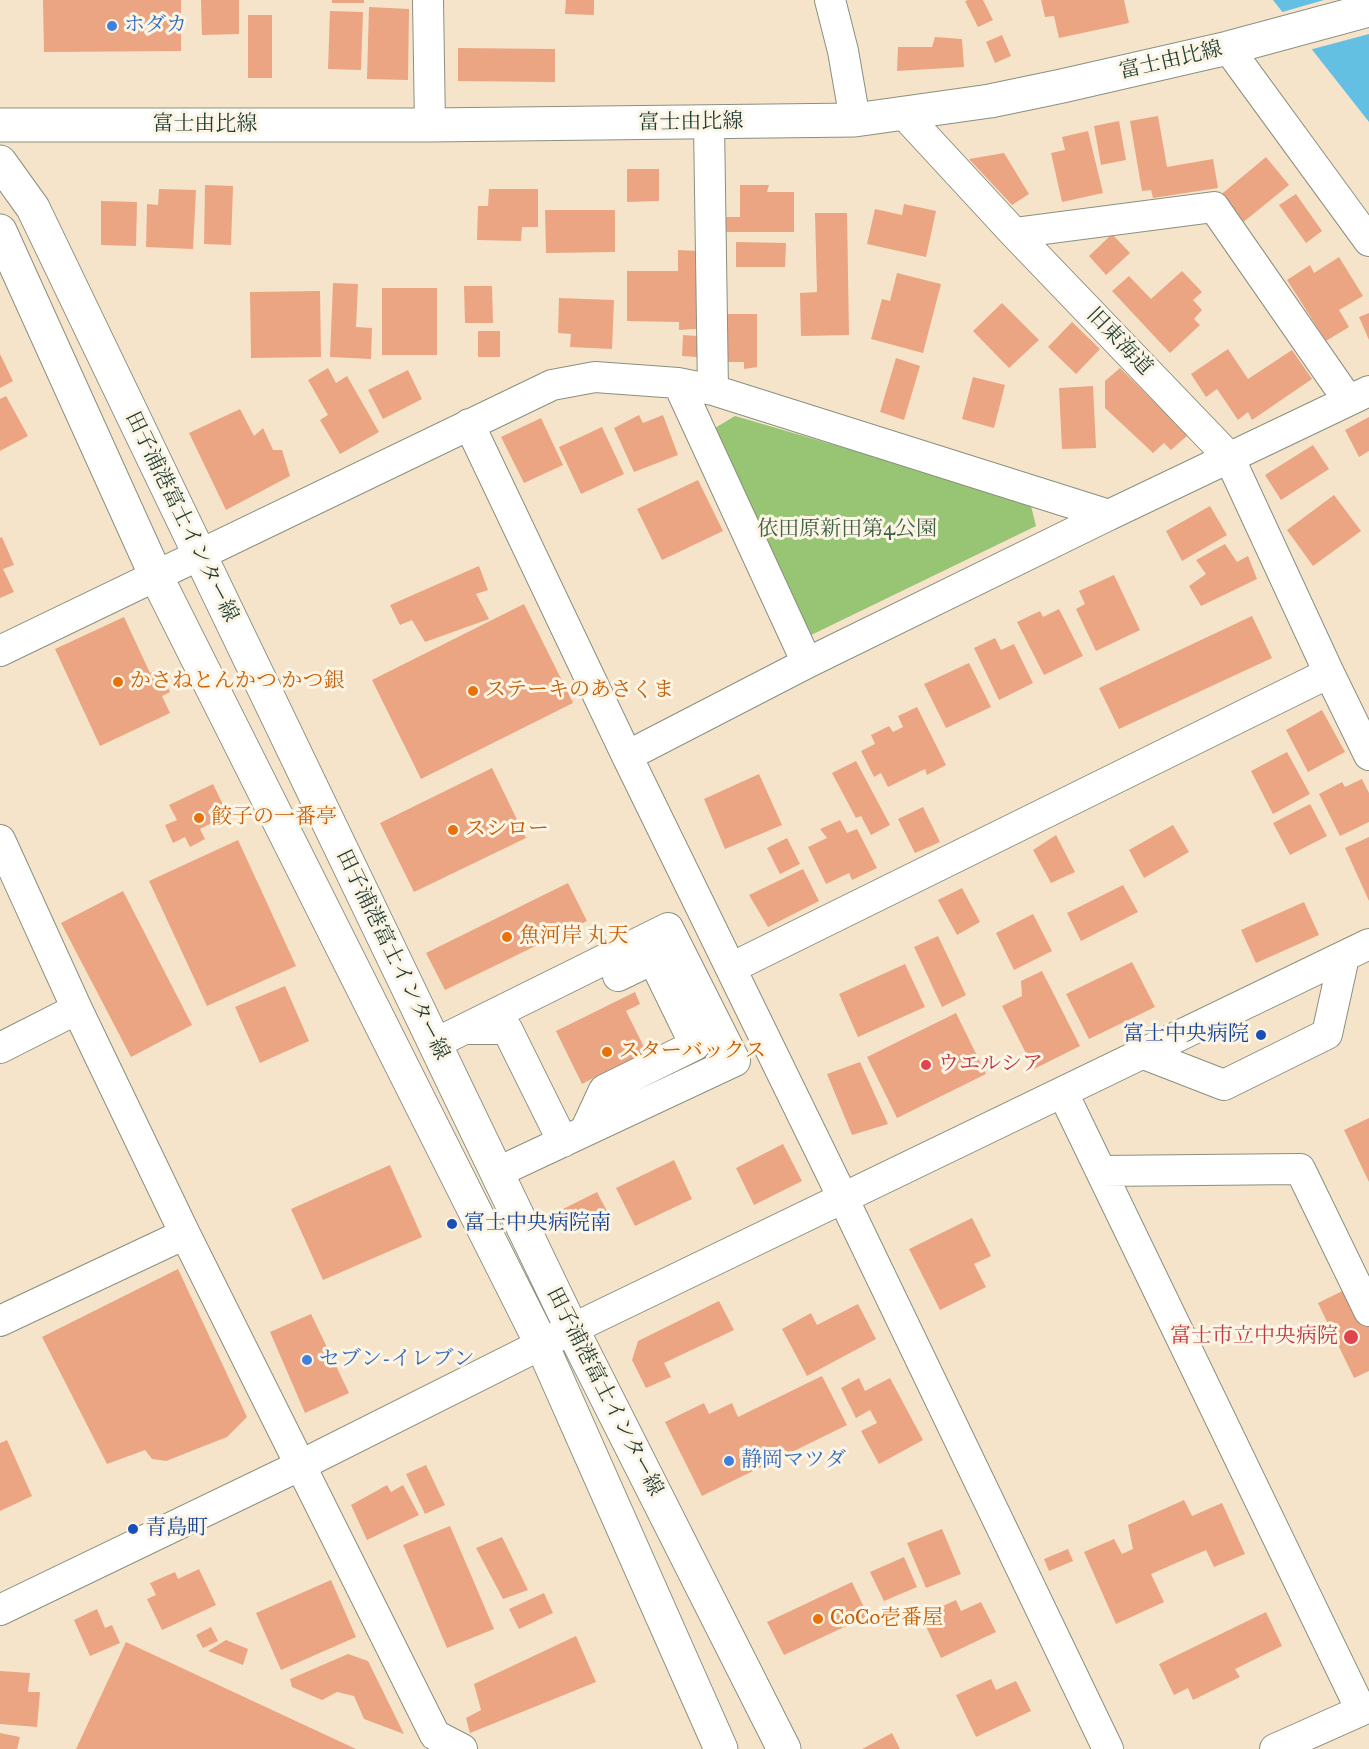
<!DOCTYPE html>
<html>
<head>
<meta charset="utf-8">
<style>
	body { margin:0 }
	canvas { display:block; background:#f5e4ca }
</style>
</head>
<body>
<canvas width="1369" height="1749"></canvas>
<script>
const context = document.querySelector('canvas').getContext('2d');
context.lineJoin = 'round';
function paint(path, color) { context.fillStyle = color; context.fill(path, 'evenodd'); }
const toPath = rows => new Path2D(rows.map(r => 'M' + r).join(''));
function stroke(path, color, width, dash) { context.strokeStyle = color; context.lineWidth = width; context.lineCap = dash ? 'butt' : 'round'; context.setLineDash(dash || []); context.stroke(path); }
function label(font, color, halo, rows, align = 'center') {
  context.font = font + ' "IM FELL Great Primer","Noto Serif JP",serif'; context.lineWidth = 6; context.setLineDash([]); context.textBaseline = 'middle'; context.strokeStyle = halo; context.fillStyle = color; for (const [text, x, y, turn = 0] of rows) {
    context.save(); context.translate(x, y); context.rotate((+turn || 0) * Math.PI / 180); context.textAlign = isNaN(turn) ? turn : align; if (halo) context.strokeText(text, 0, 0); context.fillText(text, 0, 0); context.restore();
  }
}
paint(toPath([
	[735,416,1030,502,1036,526,807,637,715,428]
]), '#98c573');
paint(toPath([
	[1273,0,1369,0,1369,122]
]), '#64c0e2');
paint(toPath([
	[1324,0,1369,0,1369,34,1309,50,1279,13]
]), '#f5e4ca');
paint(toPath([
	[43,0,181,0,181,51,44,52],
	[201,0,239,0,239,34,202,35],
	[332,0,364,0,364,3,332,3],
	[566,0,594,0,594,15,565,14],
	[968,0,983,0,993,20,978,27,965,1],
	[1041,0,1124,0,1129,23,1059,38,1054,16,1045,17],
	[369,7,409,9,408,80,367,79],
	[330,11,363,12,361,70,328,69],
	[248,15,272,15,272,78,248,78],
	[1002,35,1011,56,995,63,986,42],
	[935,37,962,39,964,67,897,71,898,47,932,47],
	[458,48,555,49,555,82,458,81],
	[1158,116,1167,167,1213,159,1218,188,1153,198,1151,190,1142,191,1130,121],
	[1119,121,1126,160,1101,165,1094,126],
	[1088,131,1103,193,1062,202,1051,153,1065,150,1062,137],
	[1004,153,1029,194,1012,205,969,159],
	[1266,157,1289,185,1241,224,1218,197],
	[627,169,659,169,659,201,627,202],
	[205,185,233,186,231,245,204,244],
	[740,185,769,185,767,192,794,192,794,232,725,232,725,217,740,217],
	[159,189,196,190,193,249,146,247,147,204,158,205],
	[489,189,538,189,538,227,522,227,521,241,477,240,478,206,488,206],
	[1296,194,1322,231,1306,243,1279,205],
	[101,201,137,202,136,246,101,245],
	[904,204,936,211,926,257,867,244,875,209,902,215],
	[545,210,615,210,615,252,546,253],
	[815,213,847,213,849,335,801,336,800,293,817,292],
	[1112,234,1130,253,1106,275,1089,256],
	[736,242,786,243,785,267,736,267],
	[678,250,697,251,696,329,679,330,679,322,627,321,627,271,678,271],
	[1339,257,1363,296,1339,310,1349,327,1326,341,1287,280,1310,265,1314,273],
	[1182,271,1202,292,1193,300,1202,310,1194,319,1200,325,1170,353,1112,291,1129,276,1151,299],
	[897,273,941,284,923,353,871,339,882,299,890,301],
	[333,283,358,284,356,327,372,328,371,359,330,357],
	[464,286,492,286,493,323,465,323],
	[382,288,437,288,437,355,382,355],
	[320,291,321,357,251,358,250,292],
	[559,298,614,300,612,349,570,347,571,334,558,333],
	[1002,303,1039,340,1009,368,973,331],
	[1369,313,1369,340,1359,317],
	[727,314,757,314,757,367,744,369,744,362,726,362],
	[1072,322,1100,349,1076,374,1048,347],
	[478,331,500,331,500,357,478,357],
	[683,335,697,336,697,357,682,356],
	[1228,349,1248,379,1292,350,1312,379,1252,420,1248,412,1238,420,1217,389,1206,397,1191,374],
	[0,354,13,381,0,388],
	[896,358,920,366,904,420,880,412],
	[328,368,336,383,347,376,379,432,340,454,320,420,328,415,308,380],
	[1120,368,1188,435,1171,450,1164,443,1153,453,1105,408,1105,381],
	[408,370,422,399,383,419,368,390],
	[973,377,1005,385,994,428,962,419],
	[1093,386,1096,448,1062,449,1059,388],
	[6,396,28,436,0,451,0,399],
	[240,409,254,436,263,428,273,450,282,450,290,476,226,510,189,433],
	[639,415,643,423,663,415,678,455,634,472,614,428],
	[1369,417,1369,451,1359,457,1345,430],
	[541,418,563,465,524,483,501,437],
	[602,427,624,474,581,494,559,447],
	[1313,445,1329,469,1281,500,1265,475],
	[698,480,723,531,662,560,637,509],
	[1334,495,1361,531,1313,566,1287,530],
	[1210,506,1227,535,1182,561,1166,531],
	[2,537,14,565,3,569,14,592,0,598,0,538],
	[1225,544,1237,562,1248,556,1257,579,1201,606,1189,586,1206,574,1196,560],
	[479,566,488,590,476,594,489,619,425,642,412,620,400,625,390,605],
	[1114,575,1140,630,1096,651,1076,609,1085,604,1079,591],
	[524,604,573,703,421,779,372,680],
	[1059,609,1083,656,1044,675,1017,622,1040,611,1043,617],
	[1252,616,1272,658,1119,729,1099,688],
	[124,617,150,673,159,668,170,692,162,696,170,713,100,746,55,649],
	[995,638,1001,650,1014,644,1033,683,999,700,974,648],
	[969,663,991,707,946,728,924,684],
	[917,707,946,765,927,775,925,769,888,787,881,773,874,777,861,751,875,744,871,735,889,726,893,732,903,727,898,716],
	[1322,710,1345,752,1308,772,1286,730],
	[1287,752,1310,794,1273,814,1251,771],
	[856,761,890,825,871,835,861,816,856,818,832,773],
	[492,768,526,838,414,892,380,823],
	[759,774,782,825,725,849,704,799],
	[1362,779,1369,793,1369,822,1340,836,1319,794,1342,782,1345,787],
	[213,784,228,815,200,829,205,839,190,847,185,837,173,843,165,825,177,820,169,805],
	[1310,804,1327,836,1290,855,1273,823],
	[923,807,940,842,915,853,898,819],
	[840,820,847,833,857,829,877,868,852,880,849,873,826,884,808,847,827,838,820,829],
	[1173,825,1189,852,1144,878,1129,850],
	[1056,835,1075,872,1051,883,1033,850],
	[1369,837,1369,901,1345,848],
	[787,838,800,864,780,874,767,848],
	[238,840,296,966,207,1006,149,881],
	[803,869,819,901,768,927,749,895],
	[568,883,587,921,445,990,426,953],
	[1123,885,1138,912,1081,941,1067,913],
	[962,888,980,922,957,935,938,900],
	[123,891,192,1025,131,1057,61,923],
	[1304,902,1319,935,1256,963,1241,930],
	[1033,914,1052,951,1014,970,996,933],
	[938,936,966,995,942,1007,914,947],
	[1132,962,1155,1007,1089,1039,1066,994],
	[905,964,925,1007,858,1037,839,994],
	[1042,971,1080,1046,1034,1069,1002,1006,1022,996,1021,981],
	[285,986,309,1041,260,1063,235,1007],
	[635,992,640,1004,626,1011,660,1079,614,1102,601,1074,582,1084,556,1031],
	[956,1013,986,1074,897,1118,867,1057],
	[860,1062,888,1124,852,1135,827,1074],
	[1369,1118,1369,1182,1344,1130],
	[783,1144,802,1181,754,1205,736,1168],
	[674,1160,692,1199,635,1226,616,1188],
	[390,1165,422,1237,323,1280,291,1209],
	[597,1192,608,1213,577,1229,563,1209],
	[972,1218,991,1256,974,1264,986,1287,940,1310,909,1249],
	[178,1269,247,1417,227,1437,166,1461,152,1459,145,1450,107,1464,42,1337],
	[1369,1278,1369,1371,1354,1378,1318,1303],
	[719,1301,734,1330,664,1363,671,1377,646,1388,632,1360,638,1341],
	[858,1304,876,1339,807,1376,782,1329,811,1313,817,1325],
	[311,1314,349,1393,305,1413,270,1332],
	[822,1376,847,1425,702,1496,665,1422,704,1403,709,1414,732,1403,738,1417],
	[859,1378,865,1391,890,1378,923,1440,879,1464,861,1431,877,1423,870,1410,856,1418,841,1388],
	[7,1440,32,1496,0,1511,0,1443],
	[426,1465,445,1505,425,1514,406,1474],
	[387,1485,391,1492,403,1485,419,1515,367,1540,351,1505],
	[1184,1500,1192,1516,1222,1503,1245,1554,1214,1567,1206,1550,1151,1574,1164,1602,1116,1624,1084,1552,1114,1539,1122,1554,1133,1549,1128,1525],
	[450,1526,494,1629,447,1648,403,1545],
	[942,1529,961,1574,926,1588,907,1543],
	[502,1537,528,1590,503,1599,476,1548],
	[1068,1549,1073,1561,1049,1571,1044,1559],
	[904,1557,917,1587,884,1601,870,1572],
	[199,1569,216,1605,162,1630,147,1599,156,1595,150,1583,175,1572,178,1579],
	[331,1580,356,1637,281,1670,256,1613],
	[852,1582,868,1616,784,1655,767,1622],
	[544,1593,553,1613,519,1629,509,1609],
	[956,1600,961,1611,981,1602,996,1632,941,1658,921,1616],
	[97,1609,105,1628,112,1625,120,1643,90,1656,74,1620],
	[1266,1612,1282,1646,1235,1669,1240,1677,1193,1700,1188,1688,1174,1695,1159,1664],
	[211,1627,218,1641,203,1648,196,1635],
	[576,1636,596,1682,470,1733,466,1718,481,1710,474,1684],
	[226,1640,248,1649,243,1665,208,1651],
	[126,1642,356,1749,76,1749],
	[348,1654,368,1661,404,1734,364,1719,354,1696,337,1692,322,1700,292,1687,290,1679],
	[0,1671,30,1673,28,1692,40,1692,37,1727,0,1724],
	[991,1679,996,1690,1016,1681,1031,1711,976,1737,956,1695],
	[0,1733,20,1737,17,1749,0,1749],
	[892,1733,900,1749,862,1749]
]), '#eba582');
const minor = toPath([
	[428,0,430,125],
	[830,0,843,51,855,120],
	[1228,48,1369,241],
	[904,114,1014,233,1229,457,1329,673,1369,755],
	[709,123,713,390],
	[1014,233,1214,207,1348,400],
	[678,383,807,663],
	[469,424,627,756,843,1198,1108,1749],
	[0,651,552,385,595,377,678,383,713,390,1109,515,1369,391],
	[627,756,807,663,1109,515],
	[0,840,77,1009,185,1234,435,1735,462,1749],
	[731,968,1329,673],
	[469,1029,507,1029,563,1142],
	[434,1044,668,928,735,1061,496,1173],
	[0,1048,77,1009],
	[1144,1054,1224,1085,1327,1034,1344,957],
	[1063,1093,1361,1710],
	[585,1131,604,1090,695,1045,653,959,618,976],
	[1101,1171,1300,1169,1369,1311],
	[0,1321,185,1234],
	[0,1610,301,1465,572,1329,1369,944],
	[1275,1749,1369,1707]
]);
const major = toPath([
	[0,125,430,125,855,120,990,101,1062,86,1228,48,1369,10],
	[0,162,33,208,572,1329,784,1749],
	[0,231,156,576,542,1345,721,1749]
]);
stroke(minor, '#8a907f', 32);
stroke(major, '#8a907f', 35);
stroke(minor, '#fff', 30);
stroke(major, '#fff', 33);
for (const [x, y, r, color] of [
	[112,26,6,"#3f7fe0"],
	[118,682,6,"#e8710a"],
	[473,691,6,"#e8710a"],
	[199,818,6,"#e8710a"],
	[453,830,6,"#e8710a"],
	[507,937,6,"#e8710a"],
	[1261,1035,6,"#1a4fb4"],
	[607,1052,6,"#e8710a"],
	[926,1065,6,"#e0444e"],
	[452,1224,6,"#1a4fb4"],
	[1351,1337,8,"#e0444e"],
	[307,1360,6,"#3f7fe0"],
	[729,1461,6,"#3f7fe0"],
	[133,1529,6,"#1a4fb4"],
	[818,1619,6,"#e8710a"]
]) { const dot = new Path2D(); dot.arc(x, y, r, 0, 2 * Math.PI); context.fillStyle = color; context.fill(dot); stroke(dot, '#fcf5e5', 2); }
label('21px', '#366cbe', '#fcf5e5', [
	["ホダカ",124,26],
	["セブン-イレブン",319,1360],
	["静岡マツダ",741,1461]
], 'left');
label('21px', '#1f3d34', '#fcf5e5', [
	["富士由比線",1171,61,-13],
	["富士由比線",691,123,-1],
	["富士由比線",205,125],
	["旧東海道",1119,342,46],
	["田子浦港富士インター線",181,517,64],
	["田子浦港富士インター線",392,955,64],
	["田子浦港富士インター線",604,1392,63]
]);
label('21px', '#3d5f44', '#fcf5e5', [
	["依田原新田第4公園",847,530]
]);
label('21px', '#c56008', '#fcf5e5', [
	["かさねとんかつ かつ銀",130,682],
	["ステーキのあさくま",485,691],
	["餃子の一番亭",211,818],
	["スシロー",465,830],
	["魚河岸 丸天",519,937],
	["スターバックス",619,1052],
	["CoCo壱番屋",830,1619]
], 'left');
label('21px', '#164399', '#fcf5e5', [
	["富士中央病院",1249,1035,"right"],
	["富士中央病院南",464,1224],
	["青島町",145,1529]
], 'left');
label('21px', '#be3a42', '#fcf5e5', [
	["ウエルシア",938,1065],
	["富士市立中央病院",1338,1337,"right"]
], 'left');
</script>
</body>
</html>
